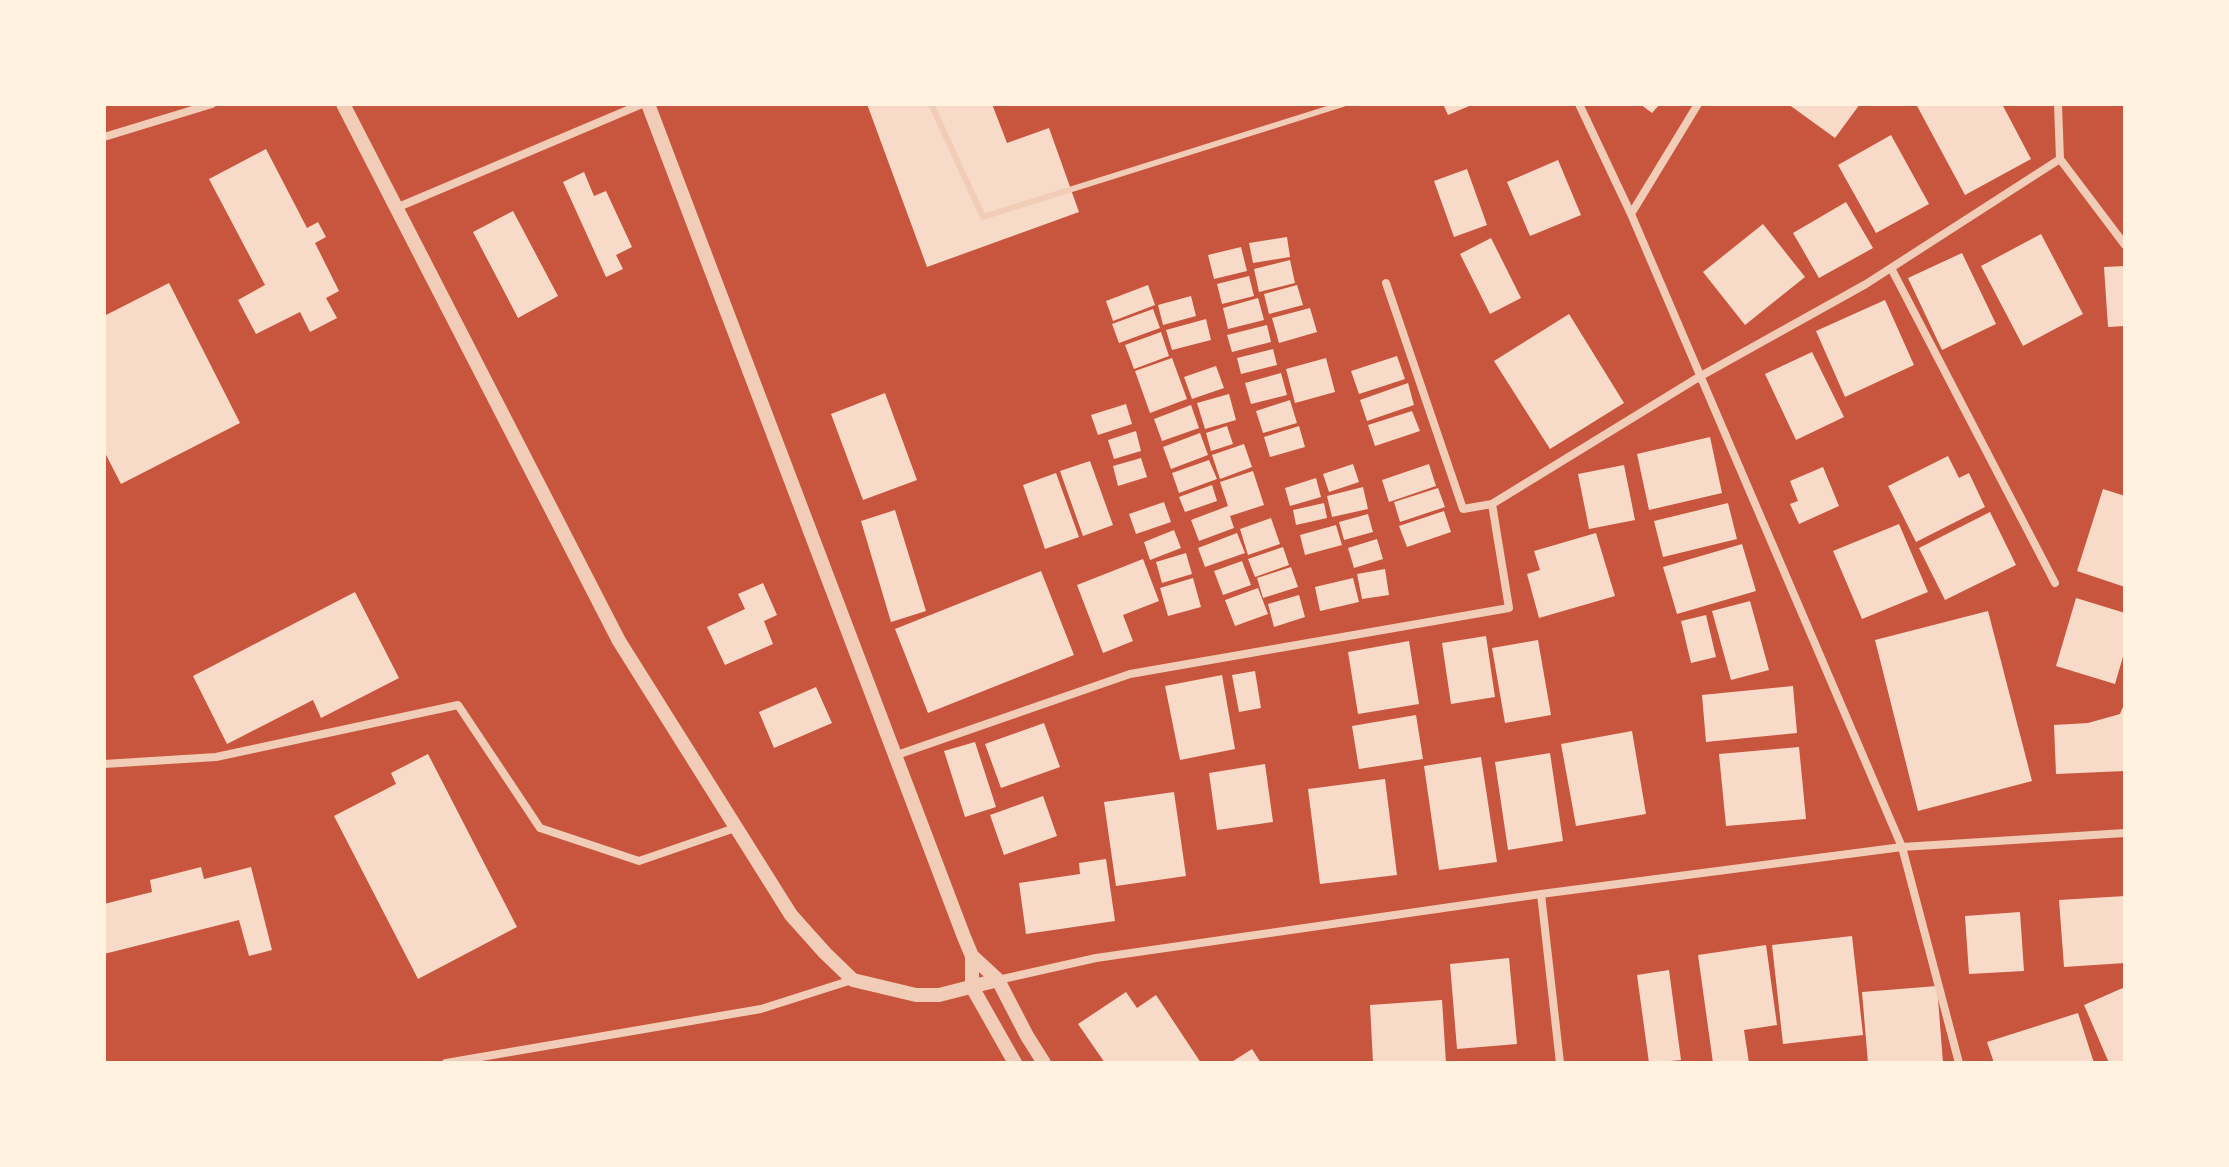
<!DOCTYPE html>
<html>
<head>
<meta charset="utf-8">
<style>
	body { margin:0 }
	#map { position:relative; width:2229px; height:1167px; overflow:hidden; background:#c8553d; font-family:Karla,sans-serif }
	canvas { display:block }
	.frame { position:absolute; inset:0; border:106px solid #fff3e0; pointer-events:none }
</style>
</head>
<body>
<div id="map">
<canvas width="2229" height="1167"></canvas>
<div class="frame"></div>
</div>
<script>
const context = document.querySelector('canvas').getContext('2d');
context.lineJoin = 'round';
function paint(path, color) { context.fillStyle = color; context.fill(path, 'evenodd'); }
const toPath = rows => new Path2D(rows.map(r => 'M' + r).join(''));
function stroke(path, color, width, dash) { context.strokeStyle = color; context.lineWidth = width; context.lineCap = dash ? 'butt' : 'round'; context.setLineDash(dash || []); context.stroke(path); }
paint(toPath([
	[867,104,992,104,1007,143,1049,128,1079,212,927,267],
	[1443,104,1474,104,1448,115],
	[1640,104,1660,104,1652,113],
	[1788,104,1860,104,1835,138],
	[1916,104,2002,104,2031,159,1965,195],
	[1891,135,1929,204,1876,233,1838,165],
	[266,149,307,228,318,222,326,237,315,243,339,291,326,298,337,318,310,332,300,312,256,334,238,300,265,285,209,179],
	[1558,160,1581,215,1530,236,1507,182],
	[1467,169,1487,225,1454,237,1434,181],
	[584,172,594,196,606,191,632,247,616,255,623,269,606,277,563,182],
	[1846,202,1873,248,1819,278,1793,233],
	[513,211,558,296,518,318,473,232],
	[1763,224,1805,277,1745,325,1703,272],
	[2041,234,2083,314,2023,346,1981,266],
	[1287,237,1290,257,1253,263,1249,243],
	[1491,238,1521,298,1490,314,1460,254],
	[1241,247,1247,271,1214,279,1208,255],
	[1962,253,1996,324,1942,350,1908,278],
	[1290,260,1295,283,1259,292,1254,269],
	[2125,266,2125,326,2108,327,2104,267],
	[1249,276,1254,296,1222,304,1217,284],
	[169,283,240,423,121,484,104,451,104,316],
	[1148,285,1155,305,1113,321,1106,301],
	[1297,285,1303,305,1269,314,1264,294],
	[1191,296,1196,316,1163,325,1158,305],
	[1258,298,1264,320,1228,329,1223,308],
	[1885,300,1914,365,1845,397,1816,331],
	[1310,308,1317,332,1279,343,1272,318],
	[1153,309,1160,328,1119,343,1112,324],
	[1569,314,1624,403,1550,449,1494,361],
	[1206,319,1211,340,1172,350,1166,330],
	[1267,325,1271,342,1232,352,1227,335],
	[1161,332,1169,356,1134,369,1125,345],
	[1273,349,1277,365,1241,374,1237,358],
	[1812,352,1844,417,1796,440,1765,374],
	[1397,356,1405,379,1359,394,1351,371],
	[1172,358,1187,399,1150,413,1135,371],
	[1326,358,1335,392,1295,403,1286,369],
	[1216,366,1224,388,1192,399,1184,377],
	[1281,373,1287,395,1251,404,1245,383],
	[1408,383,1414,405,1367,421,1360,400],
	[885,393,917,480,863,500,831,414],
	[1229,394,1236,420,1205,429,1197,403],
	[1290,400,1297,423,1263,433,1256,411],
	[1126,404,1132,424,1098,435,1091,415],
	[1191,405,1199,428,1162,441,1154,419],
	[1412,411,1420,431,1375,446,1368,425],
	[1227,426,1233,444,1211,451,1206,433],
	[1299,426,1305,447,1270,457,1264,437],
	[1136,431,1141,451,1114,459,1108,440],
	[1200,433,1208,455,1171,469,1163,447],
	[1710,437,1722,493,1649,510,1637,454],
	[1244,444,1252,467,1220,479,1212,455],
	[1948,456,1959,478,1969,473,1985,507,1916,542,1888,486],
	[1141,458,1147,477,1118,486,1113,466],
	[1209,460,1217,479,1179,493,1172,473],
	[1090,461,1113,525,1083,536,1060,471],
	[1353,464,1359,482,1329,492,1323,474],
	[1429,464,1436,486,1389,502,1382,480],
	[1624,465,1635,520,1589,529,1578,474],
	[1823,467,1839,506,1799,524,1790,504,1798,501,1790,481],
	[1253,471,1264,505,1230,516,1234,528,1199,541,1191,520,1228,506,1220,482],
	[1056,473,1079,537,1045,549,1023,485],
	[1316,478,1321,497,1290,506,1285,488],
	[1212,485,1217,501,1185,512,1179,497],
	[1363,487,1368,509,1332,517,1327,496],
	[1438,488,1445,507,1400,522,1394,502],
	[2103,489,2125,496,2125,587,2077,571],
	[1164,502,1171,522,1136,534,1129,514],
	[1324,503,1327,518,1296,525,1293,510],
	[1728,503,1737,539,1663,557,1654,521],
	[895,510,926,611,891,622,861,521],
	[1444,511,1451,532,1407,547,1399,526],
	[1990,512,2016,565,1945,600,1919,548],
	[1368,514,1373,532,1344,540,1339,522],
	[1271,518,1280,544,1248,555,1240,529],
	[1899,524,1928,592,1862,619,1833,551],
	[1336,525,1342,545,1305,555,1300,535],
	[1174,530,1181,548,1150,560,1144,542],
	[1237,533,1245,553,1205,567,1198,548],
	[1596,533,1615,596,1539,618,1527,574,1540,570,1534,551],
	[1377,539,1383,559,1354,568,1348,548],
	[1742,544,1756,591,1677,614,1663,567],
	[1283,547,1289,565,1255,577,1248,559],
	[1186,553,1192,574,1162,583,1156,562],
	[1143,559,1159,601,1123,615,1133,641,1103,653,1077,585],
	[1242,561,1251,585,1223,595,1214,571],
	[1291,567,1298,587,1263,598,1257,578],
	[1385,569,1389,595,1362,599,1357,574],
	[1041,571,1074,655,928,713,895,629],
	[1193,578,1201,607,1168,616,1160,588],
	[1353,578,1359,602,1320,611,1315,587],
	[763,583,777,615,764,621,773,644,725,665,707,627,745,609,738,594],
	[1258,588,1268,614,1235,626,1225,600],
	[355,592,399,678,321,718,313,700,227,744,193,676],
	[1299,595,1305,617,1274,627,1268,604],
	[2076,598,2125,613,2125,650,2115,684,2056,666],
	[1750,601,1769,670,1731,680,1712,611],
	[1988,611,2032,781,1918,811,1875,640],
	[1706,615,1716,657,1691,663,1681,621],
	[1486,636,1495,697,1451,704,1442,643],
	[1538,640,1551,715,1505,723,1492,648],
	[1409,641,1419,704,1358,714,1348,652],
	[1255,671,1261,708,1239,712,1232,675],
	[1222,675,1235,749,1180,760,1165,686],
	[1793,686,1797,733,1706,742,1702,695],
	[816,687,832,723,774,748,759,712],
	[2125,702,2125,771,2056,774,2054,725,2088,723,2120,714],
	[1416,715,1423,759,1359,769,1352,726],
	[1044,723,1060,767,1001,788,985,744],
	[1632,731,1646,814,1576,826,1561,744],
	[975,742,996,807,965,817,944,751],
	[1799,747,1806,819,1726,826,1719,754],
	[1550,753,1563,841,1508,850,1495,762],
	[428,754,517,927,418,979,334,816,396,784,391,773],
	[1481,757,1497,862,1439,870,1424,766],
	[1265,764,1273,822,1217,830,1209,773],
	[1385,779,1397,875,1320,884,1308,789],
	[1174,792,1186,876,1116,886,1104,802],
	[1043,796,1057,836,1004,855,990,815],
	[1106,859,1115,921,1026,934,1019,883,1080,874,1079,863],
	[201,867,204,879,251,867,272,950,249,956,239,920,104,954,104,904,152,892,150,880],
	[2125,896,2125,963,2064,967,2059,900],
	[2020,912,2024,971,1969,974,1965,916],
	[1852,936,1863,1035,1783,1044,1772,945],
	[1766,945,1777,1025,1744,1030,1749,1063,1713,1063,1698,955],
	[1509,958,1517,1044,1457,1049,1450,964],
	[1669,970,1681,1060,1649,1063,1637,975],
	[1937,986,1943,1063,1868,1063,1862,992],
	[2125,987,2125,1063,2109,1063,2084,1005],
	[1126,992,1137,1008,1156,995,1201,1063,1105,1063,1078,1024],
	[1442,1000,1446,1063,1373,1063,1370,1005],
	[2078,1013,2094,1063,1994,1063,1987,1042],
	[1252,1049,1261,1063,1230,1063]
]), '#f7dbc8');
stroke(toPath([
	[931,104,983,217,1343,104]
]), '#f1ccb7', 6);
stroke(toPath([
	[1579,104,1631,214,1902,847,1959,1063],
	[2058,104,2060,159,2125,245],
	[104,137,212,104],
	[396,208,642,104],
	[1631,214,1698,104],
	[1891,268,2055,583],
	[1386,283,1463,509,1492,504,1699,377,1866,284,2060,159],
	[894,756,1130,674,1509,608,1492,504],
	[104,764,216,757,458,705,540,828,639,861,735,828],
	[1541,894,1560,1063],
	[998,980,1096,958,1541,894,1902,847,2125,833],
	[446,1063,761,1009,852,980]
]), '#f1ccb7', 8);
stroke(toPath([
	[343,104,619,641,791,915,825,953,853,980,916,995,939,995,998,980],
	[648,104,964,937,972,956,998,980,1027,1036,1044,1063],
	[972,956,972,987,1015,1063]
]), '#f1ccb7', 14);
</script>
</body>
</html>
